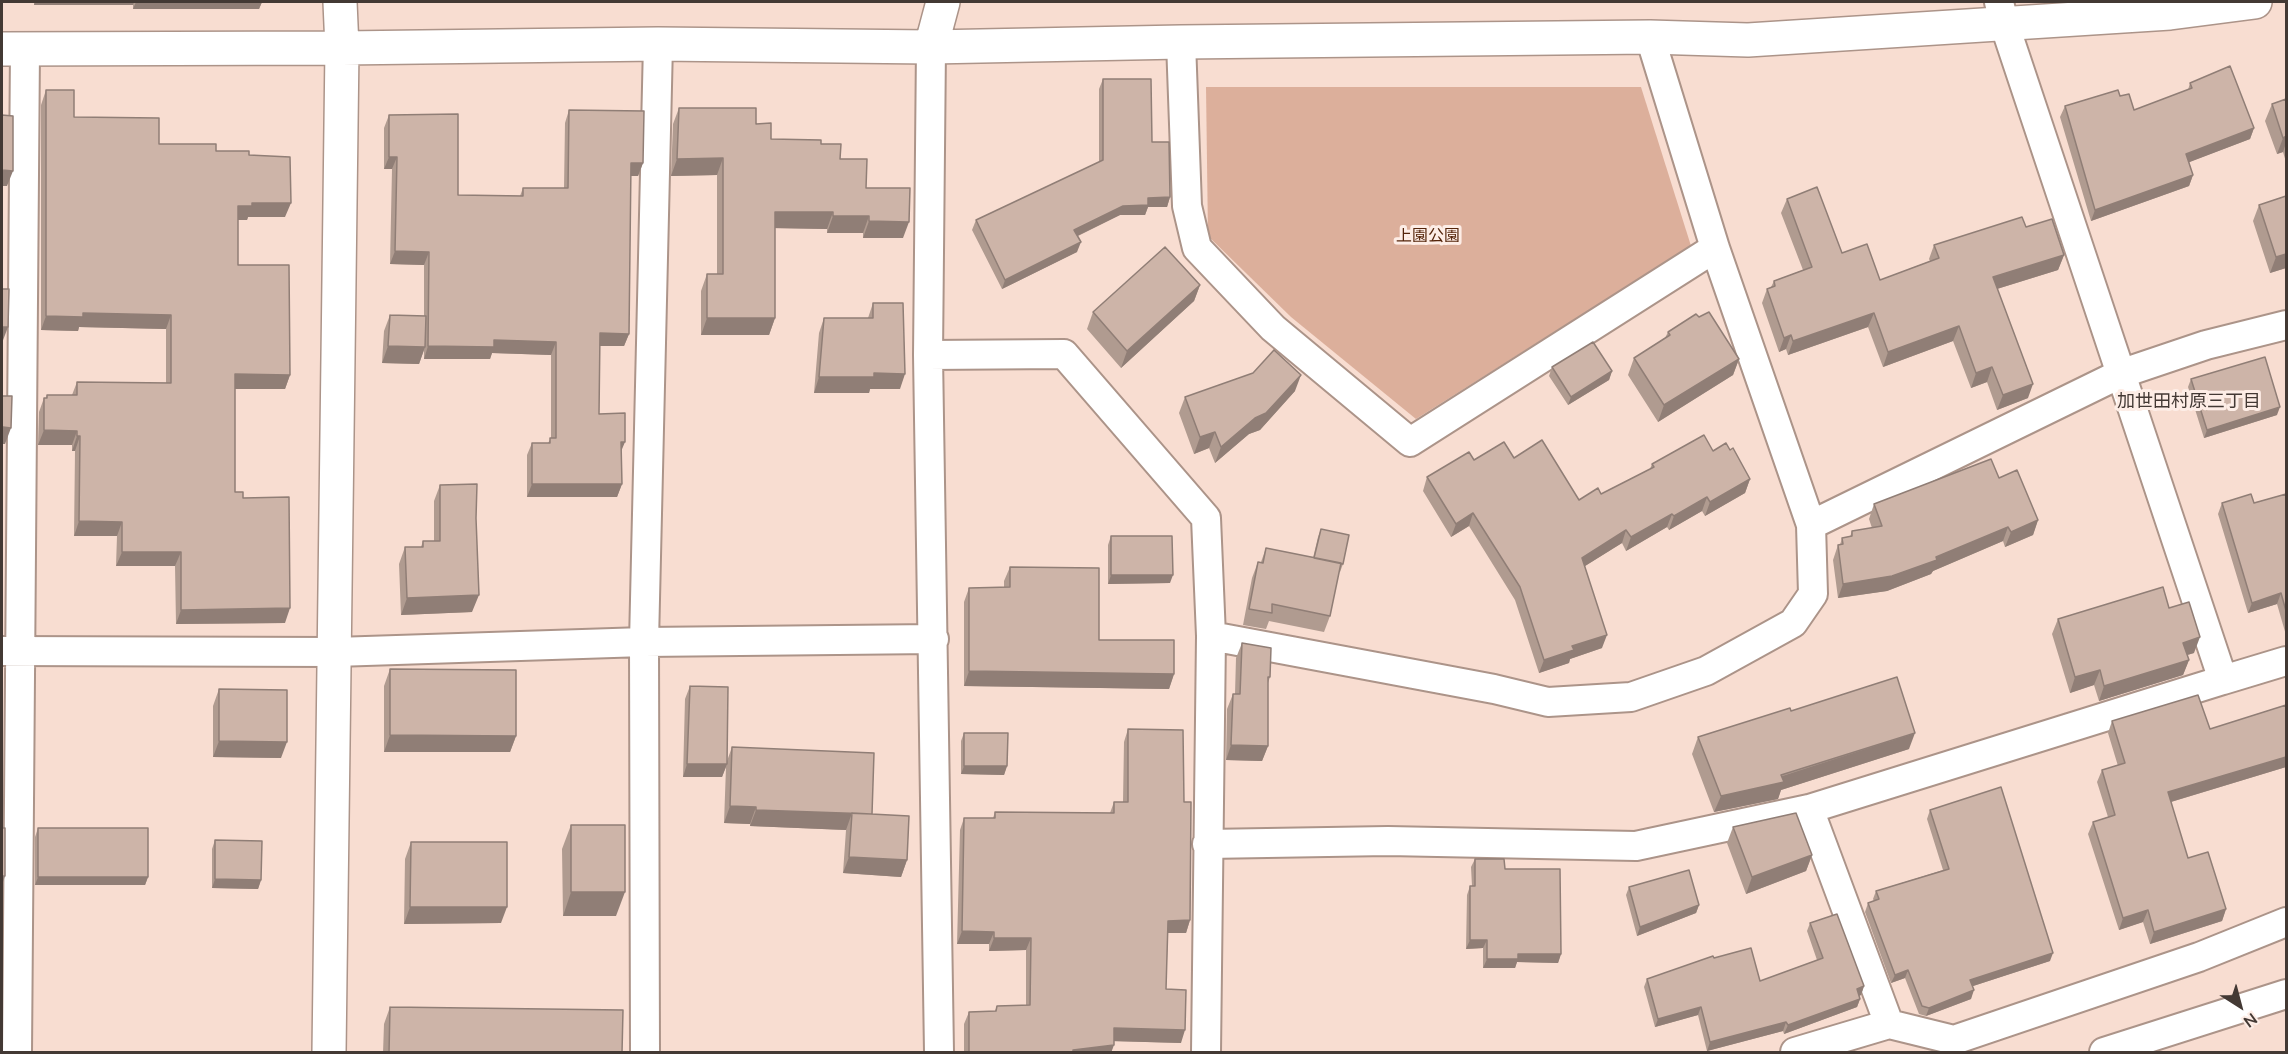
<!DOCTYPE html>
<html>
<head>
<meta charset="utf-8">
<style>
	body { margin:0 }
	#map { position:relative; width:2288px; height:1054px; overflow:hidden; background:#f8ddd1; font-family:Mulish,sans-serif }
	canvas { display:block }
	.frame { position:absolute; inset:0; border:3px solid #433934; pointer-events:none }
	.north { position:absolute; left:2210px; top:976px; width:60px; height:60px; -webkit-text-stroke:4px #fdede6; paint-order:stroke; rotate:144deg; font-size:16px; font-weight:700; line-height:24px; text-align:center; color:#433934 }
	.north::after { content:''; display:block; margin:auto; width:21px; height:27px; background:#433934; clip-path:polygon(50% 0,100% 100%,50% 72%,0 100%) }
</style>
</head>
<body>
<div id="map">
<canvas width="2288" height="1054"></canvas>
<div class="frame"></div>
<div class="north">N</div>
</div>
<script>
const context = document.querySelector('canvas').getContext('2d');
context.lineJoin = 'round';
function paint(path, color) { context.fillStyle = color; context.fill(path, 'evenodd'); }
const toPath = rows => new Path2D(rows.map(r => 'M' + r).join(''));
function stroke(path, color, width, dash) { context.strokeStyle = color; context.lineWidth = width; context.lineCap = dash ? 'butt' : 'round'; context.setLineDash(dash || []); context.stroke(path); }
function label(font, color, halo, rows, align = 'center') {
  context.font = font + ' Mulish,"Noto Sans JP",sans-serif'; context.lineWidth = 6; context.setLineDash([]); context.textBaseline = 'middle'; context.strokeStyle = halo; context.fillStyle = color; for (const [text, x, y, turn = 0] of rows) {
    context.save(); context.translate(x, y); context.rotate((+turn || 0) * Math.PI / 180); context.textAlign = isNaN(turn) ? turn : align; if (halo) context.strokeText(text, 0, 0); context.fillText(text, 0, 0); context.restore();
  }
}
paint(toPath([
	[1206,87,1641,87,1691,246,1416,419,1291,317,1208,236]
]), '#dcaf9b');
const minor = toPath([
	[1181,42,1187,206,1197,248,1273,328,1410,442,1715,248],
	[931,47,928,355,939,1052],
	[928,355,1064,354,1206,518,1211,636,1206,1052],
	[1811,525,2120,374,2206,345,2286,325],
	[1211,636,1494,689,1548,702,1631,697,1706,671,1793,623,1813,594,1811,525,1715,248,1650,37],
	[2,651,335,652,644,642,934,639],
	[2223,680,2286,661],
	[1809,809,1889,1024],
	[1207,844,1388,841,1636,846,1809,809,2223,680,2004,23,1999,2],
	[17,1052,25,49],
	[645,1052,644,642,658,44],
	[1795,1052,1889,1024,1954,1040,2199,957,2286,922],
	[2104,1052,2286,994]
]);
const tertiary = toPath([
	[931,47,943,2],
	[2,49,342,48,658,44,931,47,1181,42,1650,37,1748,40,2170,13,2255,2],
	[329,1052,342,48,340,2]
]);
stroke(minor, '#ac9489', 32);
stroke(tertiary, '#ac9489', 36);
stroke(minor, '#fff', 28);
stroke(tertiary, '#fff', 33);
paint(toPath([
	[2,2,262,2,259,9,133,9,133,5,34,5,34,2],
	[1103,79,1152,142,1170,197,1167,207,1148,207,1145,215,1120,215,1078,236,1077,252,1002,289,972,230,976,220,1099,162,1099,89],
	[2190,83,2254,128,2250,139,2189,162,2193,175,2189,186,2091,221,2060,117,2065,106,2120,96,2134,110,2188,90],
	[46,90,74,117,159,144,249,155,285,217,248,217,247,220,238,220,238,265,290,375,285,389,235,389,235,492,243,498,285,623,176,624,175,566,116,566,117,536,74,536,75,451,72,451,72,445,38,445,39,412,44,398,46,398,47,395,72,395,77,382,166,383,166,329,79,327,78,331,41,330,41,105],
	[2286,99,2286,162,2283,152,2277,154,2265,121,2272,104],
	[679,108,756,124,771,139,821,144,840,159,866,188,903,238,863,238,863,233,827,233,827,229,775,228,775,318,769,335,701,335,701,291,707,274,717,274,717,175,671,176,673,124],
	[569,110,643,163,638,176,630,176,629,334,624,346,600,346,599,414,621,451,622,484,617,497,527,497,527,455,532,443,548,443,551,438,551,355,492,353,490,359,424,359,424,350,419,364,382,363,384,331,390,315,424,316,424,265,390,264,392,169,384,169,384,128,389,115,458,195,520,196,523,188,564,188,565,123],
	[2286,196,2286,268,2270,273,2253,221,2259,205],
	[1787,199,1842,253,1880,280,1930,261,1929,259,1934,245,2026,227,2064,255,2058,270,1997,289,2028,398,1997,410,1987,382,1971,388,1953,341,1883,367,1868,327,1788,355,1786,349,1779,352,1762,303,1767,289,1771,287,1774,281,1803,270,1781,213],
	[1200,285,1194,301,1121,368,1087,329,1093,312],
	[873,303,900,389,870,389,869,393,814,393,819,333,824,318,868,318],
	[1699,317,1739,359,1733,375,1658,422,1628,375,1634,358,1665,338,1668,332],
	[1552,367,1612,371,1609,380,1568,405,1549,376],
	[2191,379,2277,415,2204,438,2188,387],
	[1295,391,1260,430,1249,434,1215,463,1209,448,1194,454,1179,413,1185,397],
	[1713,451,1750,479,1745,493,1705,516,1702,511,1669,530,1667,527,1626,551,1622,543,1585,566,1602,648,1570,659,1569,663,1539,673,1515,600,1469,526,1451,537,1423,491,1427,477,1474,460,1579,500,1601,494,1650,469,1652,464],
	[1999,478,2038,520,2033,535,2005,547,2003,541,1933,571,1931,574,1887,591,1838,598,1833,560,1838,545,1840,545,1842,538,1850,537,1852,531,1872,528,1869,519,1874,504],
	[440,485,476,518,472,612,401,615,399,564,405,547,421,547,423,541,434,541,434,501],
	[2286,494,2286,635,2277,604,2248,613,2218,514,2222,503,2254,503],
	[1321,529,1343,564,1340,572,1339,572,1330,616,1324,632,1269,621,1266,629,1243,625,1252,578,1258,562,1261,562,1266,548,1313,558,1318,537],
	[1111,536,1170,583,1108,584,1108,545],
	[1010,567,1099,640,1174,674,1169,689,964,686,964,602,969,588,1004,587,1004,581],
	[2058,619,2194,653,2187,655,2189,660,2183,675,2099,701,2094,685,2070,693,2052,634],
	[1242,643,1270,677,1268,683,1268,746,1262,761,1226,760,1227,709,1233,694,1235,694,1236,658],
	[390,669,516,736,510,752,384,752,384,686],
	[690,686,727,761,732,747,871,814,907,860,901,877,843,873,846,830,750,826,750,824,724,823,726,767,722,777,683,777,685,699],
	[219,689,281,758,213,757,213,706],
	[2286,705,2286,767,2171,802,2188,858,2226,909,2222,921,2150,944,2143,922,2119,930,2088,834,2093,822,2108,817,2097,782,2102,770,2118,766,2108,733,2112,721,2210,729],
	[1791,711,1909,749,1781,790,1778,799,1714,812,1692,754,1698,737],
	[1128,729,1184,802,1190,920,1186,933,1168,933,1166,989,1181,1043,1114,1041,1111,1053,964,1053,964,1024,969,1012,995,1011,997,1006,1026,1005,1026,950,989,951,989,944,957,944,960,830,964,818,993,818,995,812,1110,813,1114,802,1123,802,1124,742],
	[964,733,1007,766,1004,775,961,774,961,741],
	[1930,810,2050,961,1973,986,1971,999,1926,1016,1919,1014,1905,978,1891,983,1865,912,1868,903,1874,901,1873,899,1876,891,1943,870,1927,819],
	[571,825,616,916,563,916,562,849],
	[1733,827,1812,855,1806,871,1746,894,1727,843],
	[38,828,148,877,145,885,35,885,35,837],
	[215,840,261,880,258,889,212,888,212,849],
	[411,842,501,923,404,924,405,859],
	[1475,859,1505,869,1561,954,1558,963,1517,962,1515,968,1483,968,1483,948,1466,949,1467,895,1470,886,1472,886,1471,867],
	[1629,887,1699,905,1696,913,1637,936,1626,895],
	[1810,923,1864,986,1861,995,1859,996,1860,999,1857,1007,1784,1034,1783,1031,1707,1051,1698,1015,1655,1027,1644,987,1647,979,1714,958,1760,981,1817,960,1807,931],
	[390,1007,622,1053,383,1053,384,1024]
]), '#b09b90');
paint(toPath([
	[35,2,134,2,133,5,34,5],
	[136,2,262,2,259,9,133,9],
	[725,2,776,2,725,3],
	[2254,128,2250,139,2182,165,2186,154],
	[2286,136,2286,143,2283,152,2277,154,2283,138],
	[389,157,397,157,392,169,384,169],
	[723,158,717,175,671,176,677,159],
	[631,163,643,163,638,176,626,176],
	[2,170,13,171,7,186,2,186],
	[2193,175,2189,186,2091,221,2095,210],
	[1170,197,1167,207,1148,207,1145,215,1120,215,1071,239,1074,230,1123,206,1148,198],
	[252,203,291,203,285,217,248,217,247,220,233,220,238,206],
	[775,212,833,212,827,229,769,228],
	[833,216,869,216,863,233,827,233],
	[869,221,909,222,903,238,863,238],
	[1081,242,1077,252,1002,289,1005,280],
	[395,251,429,252,424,265,390,264],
	[2286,254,2286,268,2270,273,2276,257],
	[2064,255,2058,270,1987,292,1993,277],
	[1200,285,1194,301,1121,368,1127,351],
	[83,313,171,315,166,329,79,327,78,331,41,330,46,316],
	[1874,313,1868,327,1788,355,1793,341],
	[707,318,775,318,769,335,701,335],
	[1959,326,1953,341,1883,367,1888,352],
	[2,327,8,327,2,343],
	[600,333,629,334,624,346,596,346],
	[1791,335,1786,349,1779,352,1784,338],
	[494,340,556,342,551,355,492,353,490,359,424,359,428,346],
	[388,346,425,347,419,364,382,363],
	[1739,359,1733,375,1658,422,1664,405],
	[1992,367,1987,382,1971,388,1976,373],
	[1612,371,1609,380,1568,405,1571,397],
	[874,373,905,374,900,389,870,389,869,393,814,393,819,377],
	[235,374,290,375,285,389,230,389],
	[1301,375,1295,391,1260,430,1249,434,1215,463,1221,447],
	[2033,384,2028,398,1997,410,2003,395],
	[2280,407,2277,415,2204,438,2207,430],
	[3,427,11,428,5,444,2,444,2,433],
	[44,430,77,431,72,445,38,445],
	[1215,432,1209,448,1194,454,1200,437],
	[77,436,80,436,75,451,72,451],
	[621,442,625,442,620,454],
	[1750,479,1745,493,1705,516,1710,502],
	[532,484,622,484,617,497,527,497],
	[1707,497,1702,511,1669,530,1674,516],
	[1473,513,1469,526,1451,537,1456,524],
	[1672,514,1667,527,1626,551,1631,537],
	[2038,520,2033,535,2005,547,2011,532],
	[79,521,122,522,117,536,74,536],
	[2008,527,2003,541,1933,571,1931,574,1887,591,1838,598,1843,584,1936,557],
	[1626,530,1622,543,1577,571,1582,558],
	[122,552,181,552,175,566,116,566],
	[1111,575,1173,575,1170,583,1108,584],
	[2281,593,2277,604,2248,613,2252,603],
	[479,595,472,612,401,615,407,598],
	[290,608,285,623,176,624,181,610],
	[1607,635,1602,648,1570,659,1569,663,1539,673,1544,660,1572,646],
	[2200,637,2194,653,2177,658,2183,643],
	[2189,660,2183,675,2099,701,2104,686],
	[2100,670,2094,685,2070,693,2075,677],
	[969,671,1174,674,1169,689,964,686],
	[1915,733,1909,749,1781,790,1778,799,1714,812,1721,796],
	[390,735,516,736,510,752,384,752],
	[219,741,287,742,281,758,213,757],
	[1231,745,1268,746,1262,761,1226,760],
	[2286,757,2286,767,2164,804,2168,792],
	[687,764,727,764,722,777,683,777],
	[964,766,1007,766,1004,775,961,774],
	[730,806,756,807,750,824,724,823],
	[756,810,852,813,846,830,750,826],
	[1812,855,1806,871,1746,894,1752,877],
	[849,857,907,860,901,877,843,873],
	[2,876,5,876,2,885],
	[38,877,148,877,145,885,35,885],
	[215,879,261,880,258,889,212,888],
	[571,892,625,892,616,916,563,916],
	[1699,905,1696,913,1637,936,1640,927],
	[410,907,507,907,501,923,404,924],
	[2226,909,2222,921,2150,944,2154,932],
	[2148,910,2143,922,2119,930,2123,918],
	[1190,920,1186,933,1163,933,1168,921],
	[962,931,994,932,989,944,957,944],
	[994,938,1031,938,1026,950,989,951],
	[1470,940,1487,940,1483,948,1466,949],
	[2053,953,2050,961,1967,988,1970,980],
	[1518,954,1561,954,1558,963,1517,962,1515,968,1483,968,1487,959],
	[1908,970,1905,978,1891,983,1895,975],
	[1864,986,1861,995,1854,998,1857,989],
	[1974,990,1971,999,1926,1016,1929,1008],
	[1860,999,1857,1007,1784,1034,1788,1025],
	[1701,1007,1698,1015,1655,1027,1658,1019],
	[1786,1022,1783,1031,1707,1051,1710,1042],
	[1114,1028,1185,1030,1181,1043,1109,1041],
	[1114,1045,1111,1053,1014,1053,1073,1050]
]), '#907e76');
const building = toPath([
	[2230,66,2254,128,2186,154,2193,175,2095,210,2065,106,2118,90,2120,96,2129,94,2134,110,2192,88,2190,83,2230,66],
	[1103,79,1151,79,1152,142,1169,142,1170,197,1148,198,1148,205,1123,206,1074,230,1081,242,1005,280,976,220,1103,160,1103,79],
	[46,90,74,90,74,117,159,118,159,144,216,144,216,151,249,151,249,155,290,157,291,203,252,203,252,206,238,206,238,265,289,265,290,375,235,374,235,492,243,492,243,498,289,497,290,608,181,610,181,552,122,552,122,522,79,521,80,436,77,436,77,431,44,430,44,398,47,398,47,395,77,395,77,382,171,383,171,315,83,313,83,317,46,316,46,90],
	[2286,99,2286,136,2283,138,2272,104,2286,99],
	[679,108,756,108,756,124,771,123,771,139,821,140,821,144,841,144,840,159,867,159,866,188,910,188,909,222,869,221,869,216,833,216,833,212,775,212,775,318,707,318,707,274,723,274,723,158,677,159,679,108],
	[569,110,644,111,643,163,631,163,629,334,600,333,599,414,625,413,625,442,621,442,622,484,532,484,532,443,550,443,550,438,556,438,556,342,494,340,494,347,428,346,429,252,395,251,397,157,389,157,389,115,458,114,458,195,523,196,523,188,568,188,569,110],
	[2,115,13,116,13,171,2,170,2,115],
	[1817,187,1842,253,1867,244,1880,280,1939,258,1934,245,2022,217,2026,227,2052,219,2064,255,1993,277,2033,384,2003,395,1992,367,1976,373,1959,326,1888,352,1874,313,1793,341,1791,335,1784,338,1767,289,1775,286,1774,281,1812,267,1787,199,1817,187],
	[2286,196,2286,254,2276,257,2259,205,2286,196],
	[1165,247,1200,285,1127,351,1093,312,1165,247],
	[2,289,9,289,8,327,2,327,2,289],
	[873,303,903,303,905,374,874,373,874,377,819,377,824,318,873,318,873,303],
	[1709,312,1739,359,1664,405,1634,358,1670,335,1668,332,1696,314,1699,317,1709,312],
	[390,315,426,316,425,347,388,346,390,315],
	[1593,342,1612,371,1571,397,1552,367,1593,342],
	[1274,350,1301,375,1266,413,1255,418,1221,447,1215,432,1200,437,1185,397,1253,373,1274,350],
	[2265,357,2280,407,2207,430,2191,379,2265,357],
	[2,396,12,396,11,428,3,427,3,433,2,433,2,396],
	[1704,435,1713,451,1726,443,1730,450,1733,448,1750,479,1710,502,1707,497,1674,516,1672,514,1631,537,1626,530,1582,558,1607,635,1572,646,1574,650,1544,660,1520,587,1473,513,1456,524,1427,477,1469,452,1474,460,1504,442,1514,458,1542,440,1579,500,1598,488,1601,494,1654,467,1652,464,1704,435],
	[1991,459,1999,478,2017,470,2038,520,2011,532,2008,527,1936,557,1937,560,1892,576,1843,584,1838,545,1843,544,1842,538,1852,536,1852,531,1882,526,1874,504,1991,459],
	[477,484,476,518,479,595,407,598,405,547,423,547,423,541,440,541,440,485,477,484],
	[2251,494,2254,503,2286,494,2286,611,2281,593,2252,603,2222,503,2251,494],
	[1321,529,1349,535,1343,564,1314,558,1321,529],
	[1111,536,1172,536,1173,575,1111,575,1111,536],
	[1266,548,1341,563,1330,616,1272,604,1272,613,1249,609,1258,562,1263,563,1266,548],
	[1010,567,1099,568,1099,640,1174,640,1174,674,969,671,969,588,1010,587,1010,567],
	[2163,587,2169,608,2189,602,2200,637,2183,643,2189,660,2104,686,2100,670,2075,677,2058,619,2163,587],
	[1242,643,1271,648,1270,677,1268,677,1268,746,1231,745,1233,694,1240,694,1242,643],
	[390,669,516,670,516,736,390,735,390,669],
	[1897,677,1915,733,1781,775,1784,782,1721,796,1698,737,1790,708,1791,711,1897,677],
	[690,686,728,687,727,764,687,764,690,686],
	[219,689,287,690,287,742,219,741,219,689],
	[2198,695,2210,729,2286,705,2286,757,2168,792,2188,858,2208,852,2226,909,2154,932,2148,910,2123,918,2093,822,2115,815,2102,770,2125,763,2112,721,2198,695],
	[1128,729,1183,730,1184,802,1191,802,1190,920,1168,921,1166,989,1186,990,1185,1030,1114,1028,1114,1045,1073,1050,1073,1052,969,1053,969,1012,996,1011,997,1006,1030,1005,1031,938,994,938,994,932,962,931,964,818,995,818,995,812,1114,813,1114,802,1128,802,1128,729],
	[964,733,1008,733,1007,766,964,766,964,733],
	[732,747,874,753,872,814,756,810,756,807,730,806,732,747],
	[2001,787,2053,953,1970,980,1974,990,1929,1008,1922,1006,1908,970,1895,975,1868,903,1879,899,1876,891,1949,869,1930,810,2001,787],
	[852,813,909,816,907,860,849,857,852,813],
	[1796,813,1812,855,1752,877,1733,827,1796,813],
	[571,825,625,825,625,892,571,892,571,825],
	[2,828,5,828,5,876,2,876,2,828],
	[38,828,148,828,148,877,38,877,38,828],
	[215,840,262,841,261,880,215,879,215,840],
	[411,842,507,842,507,907,410,907,411,842],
	[1475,859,1504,859,1505,869,1560,869,1561,954,1518,954,1518,959,1487,959,1487,940,1470,940,1470,886,1475,886,1475,859],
	[1689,870,1699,905,1640,927,1629,887,1689,870],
	[1837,914,1864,986,1857,989,1860,999,1788,1025,1786,1022,1710,1042,1701,1007,1658,1019,1647,979,1713,956,1714,958,1751,948,1760,981,1823,958,1810,923,1837,914],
	[390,1007,623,1010,622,1053,389,1053,390,1007]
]);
paint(building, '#cdb4a8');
stroke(building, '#907e76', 1.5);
label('16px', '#54240a', '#fdede6', [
	["上園公園",1428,236]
]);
label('18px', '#433934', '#fdede6', [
	["加世田村原三丁目",2189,402]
]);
</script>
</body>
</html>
